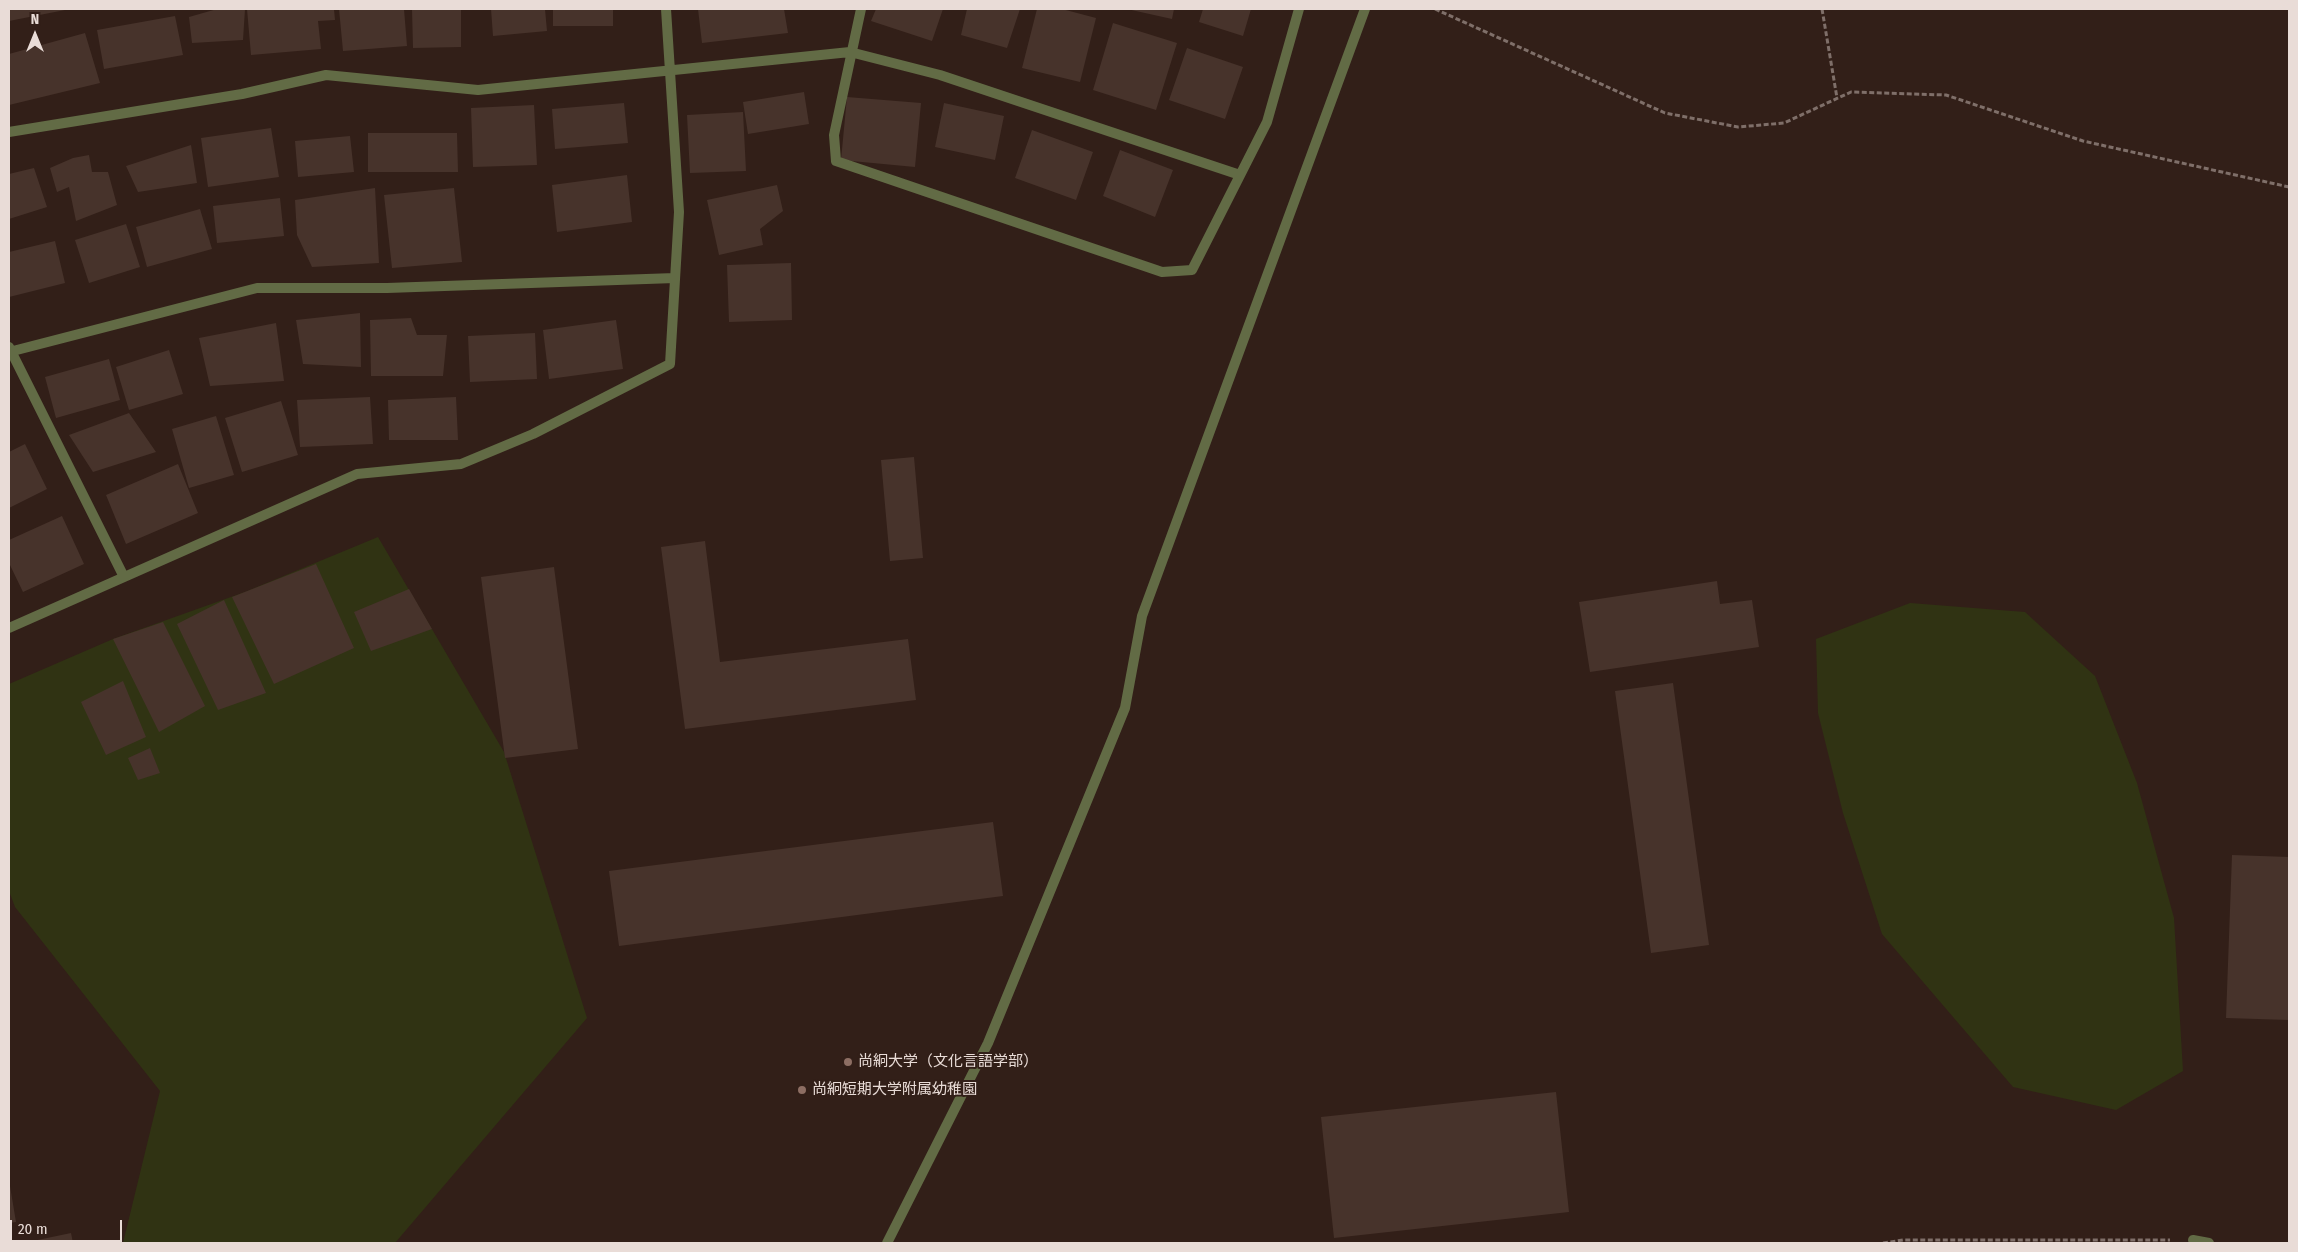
<!DOCTYPE html>
<html>
<head>
<meta charset="utf-8">
<style>
	body { margin:0 }
	#map { position:relative; width:2298px; height:1252px; overflow:hidden; background:#321f18; font-family:"Fira Sans Condensed",sans-serif }
	canvas { display:block }
	.frame { position:absolute; inset:0; border:10px solid #e9dcd7; pointer-events:none }
	.north { position:absolute; left:10px; top:10px; width:50px; height:50px; -webkit-text-stroke:4px #321f18; paint-order:stroke; rotate:0deg; font-size:14px; font-weight:700; line-height:20px; text-align:center; color:#e9dcd7 }
	.north::after { content:''; display:block; margin:auto; width:18px; height:22px; background:#e9dcd7; clip-path:polygon(50% 0,100% 100%,50% 72%,0 100%) }
	.scale { position:absolute; left:10px; top:1220px; width:112px; height:22px; box-sizing:border-box; border:2px solid #e9dcd7; border-top:0; padding-left:6px; font-size:15px; line-height:18px; white-space:nowrap; color:#e9dcd7; -webkit-text-stroke:4px #321f18; paint-order:stroke }
</style>
</head>
<body>
<div id="map">
<canvas width="2298" height="1252"></canvas>
<div class="frame"></div>
<div class="north">N</div>
<div class="scale">20 m</div>
</div>
<script>
const context = document.querySelector('canvas').getContext('2d');
context.lineJoin = 'round';
function paint(path, color) { context.fillStyle = color; context.fill(path, 'evenodd'); }
const toPath = rows => new Path2D(rows.map(r => 'M' + r).join(''));
function stroke(path, color, width, dash) { context.strokeStyle = color; context.lineWidth = width; context.lineCap = dash ? 'butt' : 'round'; context.setLineDash(dash || []); context.stroke(path); }
function label(font, color, halo, rows, align = 'center') {
  context.font = font + ' "Fira Sans Condensed","Noto Sans JP",sans-serif'; context.lineWidth = 4; context.setLineDash([]); context.textBaseline = 'middle'; context.strokeStyle = halo; context.fillStyle = color; for (const [text, x, y, turn = 0] of rows) {
    context.save(); context.translate(x, y); context.rotate((+turn || 0) * Math.PI / 180); context.textAlign = isNaN(turn) ? turn : align; if (halo) context.strokeText(text, 0, 0); context.fillText(text, 0, 0); context.restore();
  }
}
paint(toPath([
	[378,537,504,752,587,1018,395,1243,123,1243,160,1091,15,907,9,891,9,684,113,639,245,592],
	[1910,603,2025,612,2095,676,2137,783,2174,918,2183,1071,2116,1110,2013,1087,1882,934,1843,813,1818,713,1816,639]
]), '#303313');
paint(toPath([
	[9,9,65,9,65,10,9,21],
	[217,9,245,9,243,40,192,43,189,17],
	[247,9,334,9,335,20,318,21,321,49,251,55],
	[339,9,404,9,407,46,343,51],
	[412,9,461,9,461,47,413,48],
	[491,9,545,9,547,31,493,36],
	[553,9,613,9,613,26,553,26],
	[698,9,784,9,788,33,702,43],
	[876,9,943,9,932,41,871,21],
	[967,9,1020,9,1007,48,961,35],
	[1037,9,1062,9,1096,18,1080,82,1022,68],
	[1127,9,1174,9,1172,19],
	[1203,9,1251,9,1243,36,1199,22],
	[175,16,183,55,104,69,97,30],
	[1113,23,1177,43,1156,110,1093,90],
	[85,33,100,83,9,105,9,54],
	[1187,48,1243,67,1225,119,1169,100],
	[804,92,809,124,748,134,743,102],
	[847,97,921,103,915,167,841,160],
	[624,103,628,143,555,149,552,109],
	[944,103,1004,116,995,160,935,147],
	[534,105,537,165,473,167,471,108],
	[743,112,746,171,690,173,687,115],
	[271,128,279,177,208,187,201,138],
	[1032,130,1093,152,1076,200,1015,178],
	[368,133,457,133,458,172,368,172],
	[350,136,354,172,298,177,295,141],
	[191,145,197,183,138,192,126,166],
	[1120,150,1173,170,1155,217,1103,196],
	[89,155,92,172,108,172,117,205,76,221,69,187,57,192,50,168,73,158],
	[34,168,47,207,9,219,9,174],
	[627,175,632,222,557,232,552,185],
	[777,185,783,211,760,229,763,245,719,255,707,200],
	[375,188,379,263,312,267,297,235,295,200],
	[454,188,462,262,392,268,384,195],
	[280,198,284,236,217,243,213,206],
	[200,209,212,249,147,267,136,227],
	[126,224,140,267,89,283,75,240],
	[55,241,65,283,9,297,9,252],
	[791,263,792,320,729,322,727,265],
	[360,313,361,367,303,364,296,320],
	[411,318,417,335,447,335,443,376,371,376,370,320],
	[616,320,623,369,549,379,543,330],
	[276,323,284,381,210,386,199,338],
	[535,333,537,379,470,382,468,336],
	[169,350,183,394,129,410,116,367],
	[109,359,120,400,56,418,45,377],
	[370,397,373,444,300,447,297,400],
	[456,397,458,440,389,440,388,400],
	[281,401,298,455,242,472,225,418],
	[129,413,156,452,93,472,69,435],
	[216,416,234,475,189,488,172,429],
	[25,444,47,489,9,508,9,452],
	[914,457,923,558,890,561,881,460],
	[178,464,198,513,126,544,106,495],
	[62,516,84,564,23,592,9,563,9,540],
	[705,541,720,662,908,639,916,700,685,729,661,547],
	[316,564,354,648,274,684,232,597],
	[554,567,578,749,505,758,481,577],
	[1717,581,1720,604,1752,600,1759,647,1590,672,1579,602],
	[409,589,432,629,371,651,354,612],
	[224,600,266,693,218,710,177,624],
	[163,622,205,706,159,732,113,639],
	[123,681,146,737,106,755,81,702],
	[1673,683,1709,945,1651,953,1615,691],
	[150,748,160,773,138,780,128,758],
	[993,822,1003,896,619,946,609,871],
	[2232,855,2289,857,2289,1020,2226,1018],
	[1556,1092,1569,1212,1334,1238,1321,1117],
	[10,1186,16,1222,9,1223,9,1187],
	[71,1233,73,1243,28,1243,28,1242]
]), '#47332b');
stroke(toPath([
	[1435,9,1665,113,1738,127,1784,123,1851,92,1946,95,2083,141,2289,187],
	[1822,9,1837,98],
	[1883,1243,1903,1240,2170,1240]
]), '#7f6f69', 3, [5, 2.5]);
stroke(toPath([
	[861,9,834,135,836,161,1162,272,1192,270,1267,122,1299,9],
	[9,132,242,94,326,75,478,90,850,52,940,75,1240,175],
	[9,347,124,577],
	[9,352,257,288,387,288,675,278],
	[9,628,357,474,461,464,533,434,670,364,679,212,666,9],
	[2193,1240,2209,1243],
	[887,1243,988,1043,1125,708,1142,616,1365,9]
]), '#626b45', 10);
for (const [x, y, r, color] of [
	[848,1062,5,"#8d6e63"],
	[802,1090,5,"#8d6e63"]
]) { const dot = new Path2D(); dot.arc(x, y, r, 0, 2 * Math.PI); context.fillStyle = color; context.fill(dot); stroke(dot, '#321f18', 2); }
label('15px', '#e9dcd7', '#321f18', [
	["尚絅大学（文化言語学部）",858,1062],
	["尚絅短期大学附属幼稚園",812,1090]
], 'left');
</script>
</body>
</html>
